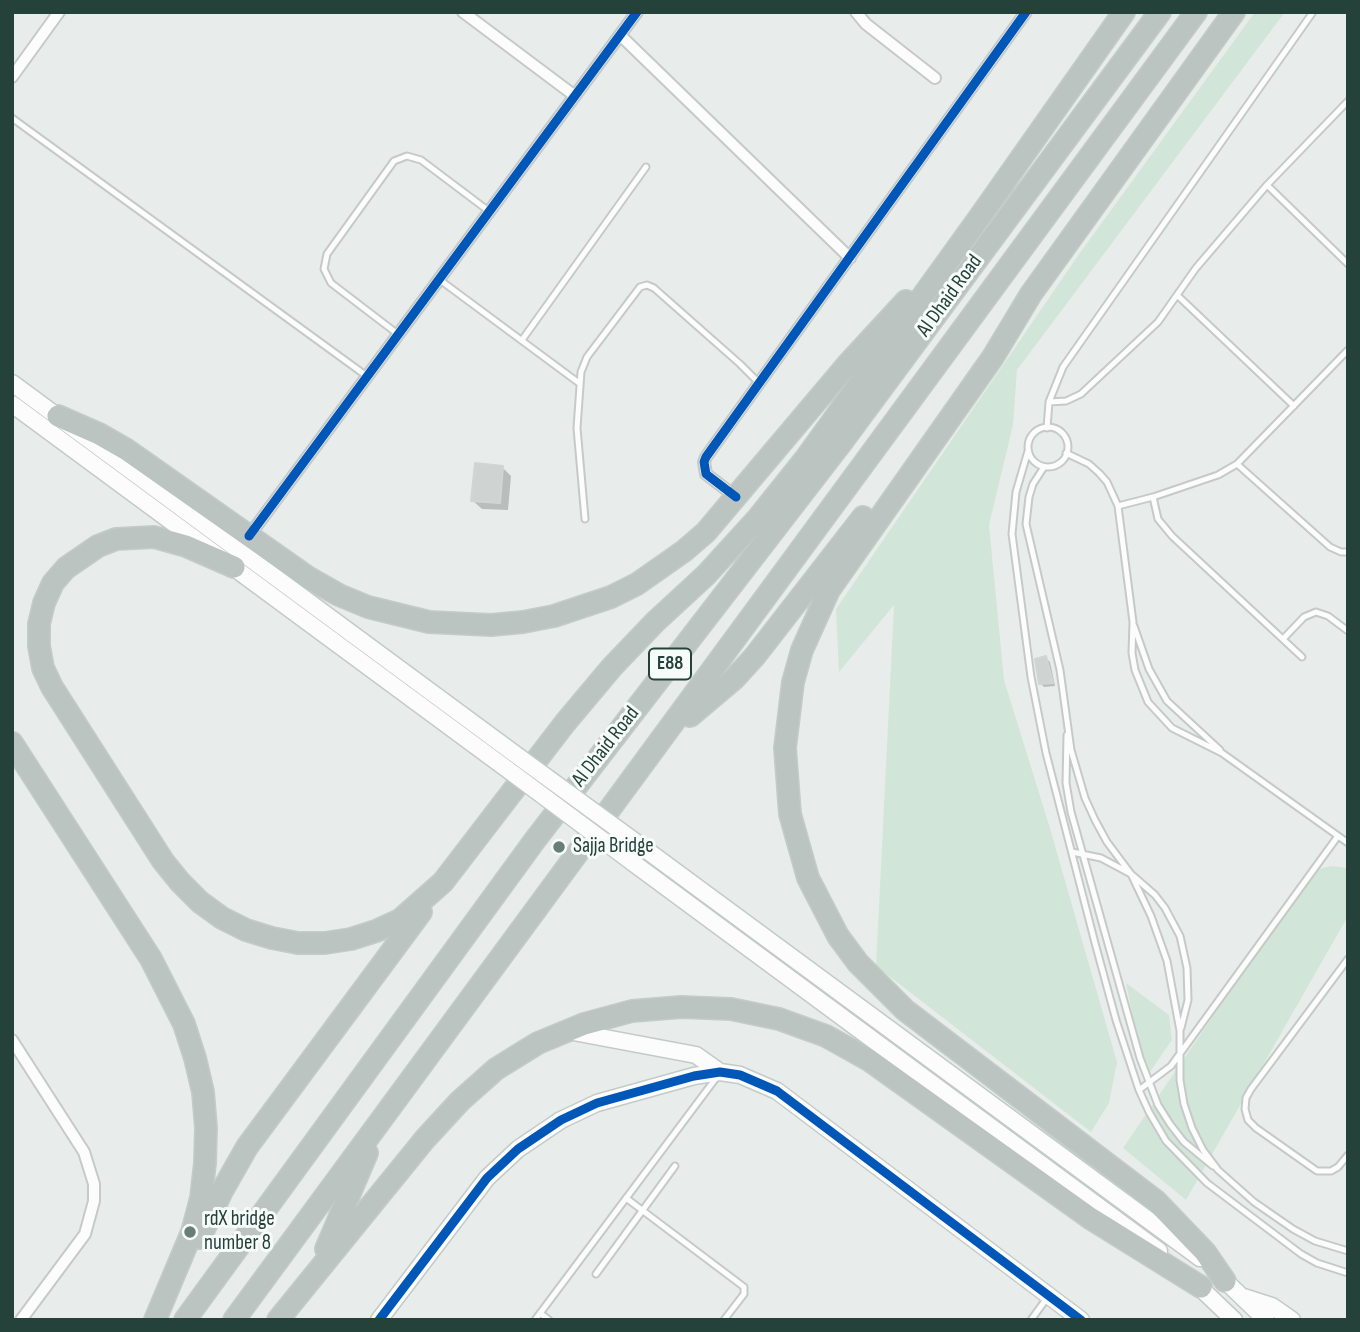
<!DOCTYPE html>
<html>
<head>
<meta charset="utf-8">
<style>
	body { margin:0 }
	#map { position:relative; width:1360px; height:1332px; overflow:hidden; background:#e8edeb; font-family:"Sofia Sans Condensed",sans-serif }
	canvas { display:block }
	.frame { position:absolute; inset:0; border:14px solid #24423a; pointer-events:none }
</style>
</head>
<body>
<div id="map">
<canvas width="1360" height="1332"></canvas>
<div class="frame"></div>
</div>
<script>
const context = document.querySelector('canvas').getContext('2d');
context.lineJoin = 'round';
function paint(path, color) { context.fillStyle = color; context.fill(path, 'evenodd'); }
const toPath = rows => new Path2D(rows.map(r => 'M' + r).join(''));
function stroke(path, color, width, dash) { context.strokeStyle = color; context.lineWidth = width; context.lineCap = dash ? 'butt' : 'round'; context.setLineDash(dash || []); context.stroke(path); }
function label(font, color, halo, rows, align = 'center') {
  context.font = font + ' "Sofia Sans Condensed",sans-serif'; context.lineWidth = 6; context.setLineDash([]); context.textBaseline = 'middle'; context.strokeStyle = halo; context.fillStyle = color; for (const [text, x, y, turn = 0] of rows) {
    context.save(); context.translate(x, y); context.rotate((+turn || 0) * Math.PI / 180); context.textAlign = isNaN(turn) ? turn : align; if (halo) context.strokeText(text, 0, 0); context.fillText(text, 0, 0); context.restore();
  }
}
paint(toPath([
	[1255,12,1285,12,1017,370,1013,425,989,525,1004,680,1049,825,1117,1062,1109,1103,1091,1132,876,966,894,605,839,672,836,609,1077,257],
	[1331,866,1348,868,1348,916,1186,1200,1123,1148,1312,871],
	[1126,983,1169,1015,1172,1040,1145,1079]
]), '#d1e6d8');
paint(toPath([
	[502,467,511,476,508,510,482,509,473,501],
	[1046,658,1050,662,1055,686,1044,687,1040,683]
]), '#0003');
const building = toPath([
	[475,463,503,466,500,503,471,501,475,463],
	[1046,656,1053,683,1039,684,1035,659,1046,656]
]);
paint(building, '#cfd4d2');
stroke(building, '#d1d6d4', 2);
const lane = toPath([
	[12,118,368,377],
	[1267,185,1348,264],
	[440,280,579,383],
	[1177,295,1294,406],
	[399,335,331,283,324,269,327,254,394,161,407,156,421,160,490,212],
	[522,340,646,167],
	[1049,402,1066,401,1081,394,1158,322,1196,268,1267,185,1348,101],
	'1028 447a20 20 0 1 1 40 0a20 20 0 1 1-40 0Z',
	[1047,428,1049,402,1063,367,1313,12],
	[1028,451,1016,492,1012,534,1031,677,1046,753,1095,943,1116,1020,1139,1090,1149,1112,1166,1141,1207,1183,1301,1254,1317,1263,1348,1273],
	[1066,453,1089,464,1099,473,1107,482,1118,506,1133,622,1132,653,1135,670,1148,702,1172,728,1222,753,1348,843],
	[1237,464,1330,547,1341,552,1348,552],
	[1044,467,1033,484,1029,497,1026,524,1060,670,1071,750,1085,798,1095,820,1107,842,1131,874,1151,916,1167,961,1180,1031,1180,1080,1184,1104,1192,1128,1203,1150,1218,1170,1254,1202,1293,1229,1315,1241,1348,1251],
	[1153,497,1158,519,1172,536,1302,657],
	[1118,506,1153,497,1218,475,1237,464,1348,350],
	[585,519,577,428,581,372,587,357,640,287,647,285,654,288,740,364,760,384],
	[1134,626,1149,669,1167,701,1220,750],
	[1283,639,1304,617,1316,612,1328,616,1348,631],
	[1067,735,1066,783,1071,812,1140,1058,1158,1105,1170,1124,1184,1142,1213,1166],
	[1072,852,1101,858,1131,874,1155,895,1165,908,1180,936,1187,968,1188,1000,1181,1028],
	[1348,959,1251,1089,1246,1098,1245,1109,1248,1120,1256,1128,1317,1171,1331,1171,1338,1167,1348,1155],
	[1139,1090,1171,1066,1338,836],
	[626,1198,744,1287,744,1294,724,1320],
	[596,1274,675,1166],
	[540,1313,549,1320],
	[535,1320,716,1078],
	[1031,1320,1047,1298]
]);
const street = toPath([
	[463,12,575,96],
	[856,12,866,24,935,78],
	[620,35,850,258],
	[12,77,59,12],
	[736,497,706,474,704,462,706,457,1026,12],
	[249,536,637,12],
	[12,1040,84,1152,94,1184,94,1201,85,1234,21,1320]
]);
const secondary = toPath([
	[12,383,519,757],
	[12,404,511,772],
	[641,846,1200,1258],
	[632,862,1159,1251],
	[568,1031,696,1055,720,1072],
	[1217,1273,1266,1320],
	[1192,1280,1234,1320],
	[1244,1297,1272,1306,1292,1320],
	[379,1320,487,1178,518,1149,561,1120,597,1103,694,1076,720,1072,740,1075,777,1091,1081,1320]
]);
const highway = toPath([
	[58,416,99,434,127,450,309,578,339,595,368,607,429,622,491,625,523,622,554,616,611,597,637,584,684,551,706,532,847,365,906,301],
	[234,567,186,546,154,537,116,539,98,546,66,568,53,583,44,603,39,624,39,646,43,668,52,687,163,861,180,882,200,902,222,918,246,930,272,938,298,943,325,943,351,939,376,931,400,920,443,882,565,723,612,667,655,622,706,575,758,518,806,458,979,218,1124,12],
	[690,716,735,678,755,656,863,517],
	[12,743,151,959,184,1024,195,1058,203,1092,206,1128,205,1163,201,1198,192,1232,155,1320],
	[200,1238,222,1191,247,1147,421,912],
	[326,1249,367,1153],
	[1225,1281,1205,1252,1156,1201,905,1010,858,963,838,936,808,878,790,814,785,748,793,682,802,650,829,590,993,357,1031,294,1234,12],
	[185,1320,535,840,842,442,1160,12],
	[234,1320,1196,12],
	[278,1320,425,1139,460,1101,496,1069,538,1043,584,1024,632,1011,681,1007,731,1009,779,1019,826,1036,869,1060,1090,1218,1201,1287]
]);
stroke(lane, '#c5cac8', 9);
stroke(street, '#c5cac8', 14);
stroke(secondary, '#c3cbc8', 19);
stroke(highway, '#c3ccc9', 24);
stroke(lane, '#fcfcfc', 5);
stroke(street, '#fcfcfc', 10);
stroke(secondary, '#fcfcfc', 16);
stroke(highway, '#bcc4c2', 21);
const secondaryBridge = toPath([
	[519,757,641,846],
	[511,772,632,862]
]);
stroke(secondaryBridge, '#c3cbc8', 19, []);
stroke(secondaryBridge, '#fcfcfc', 16);
stroke(toPath([
	[736,497,706,474,704,462,706,457,1026,12],
	[249,536,637,12],
	[379,1320,487,1178,518,1149,561,1120,597,1103,694,1076,720,1072,740,1075,777,1091,1081,1320]
]), '#0057b8', 9);
for (const [x, y, r, color] of [
	[559,847,7,"#697e78"],
	[190,1232,7,"#697e78"]
]) { const dot = new Path2D(); dot.arc(x, y, r, 0, 2 * Math.PI); context.fillStyle = color; context.fill(dot); stroke(dot, '#f7fbf9', 2.5); }
for (const [x, y, w] of [
	[670,664,42]
]) { const box = new Path2D(); box.roundRect(x - w / 2, y - 15.5, w, 31, 5); context.fillStyle = '#f7fbf9'; context.fill(box); stroke(box, '#24423a', 2); }
label('bold 19px', '#24423a', null, [
	["E88",670,664]
]);
label('21px', '#24423a', '#f7fbf9', [
	["Al Dhaid Road",950,296,-54],
	["Al Dhaid Road",606,747,-52]
]);
label('21px', '#24423a', '#f7fbf9', [
	["Sajja Bridge",573,847],
	["rdX bridge",204,1220],
	["number 8",204,1244]
], 'left');
</script>
</body>
</html>
